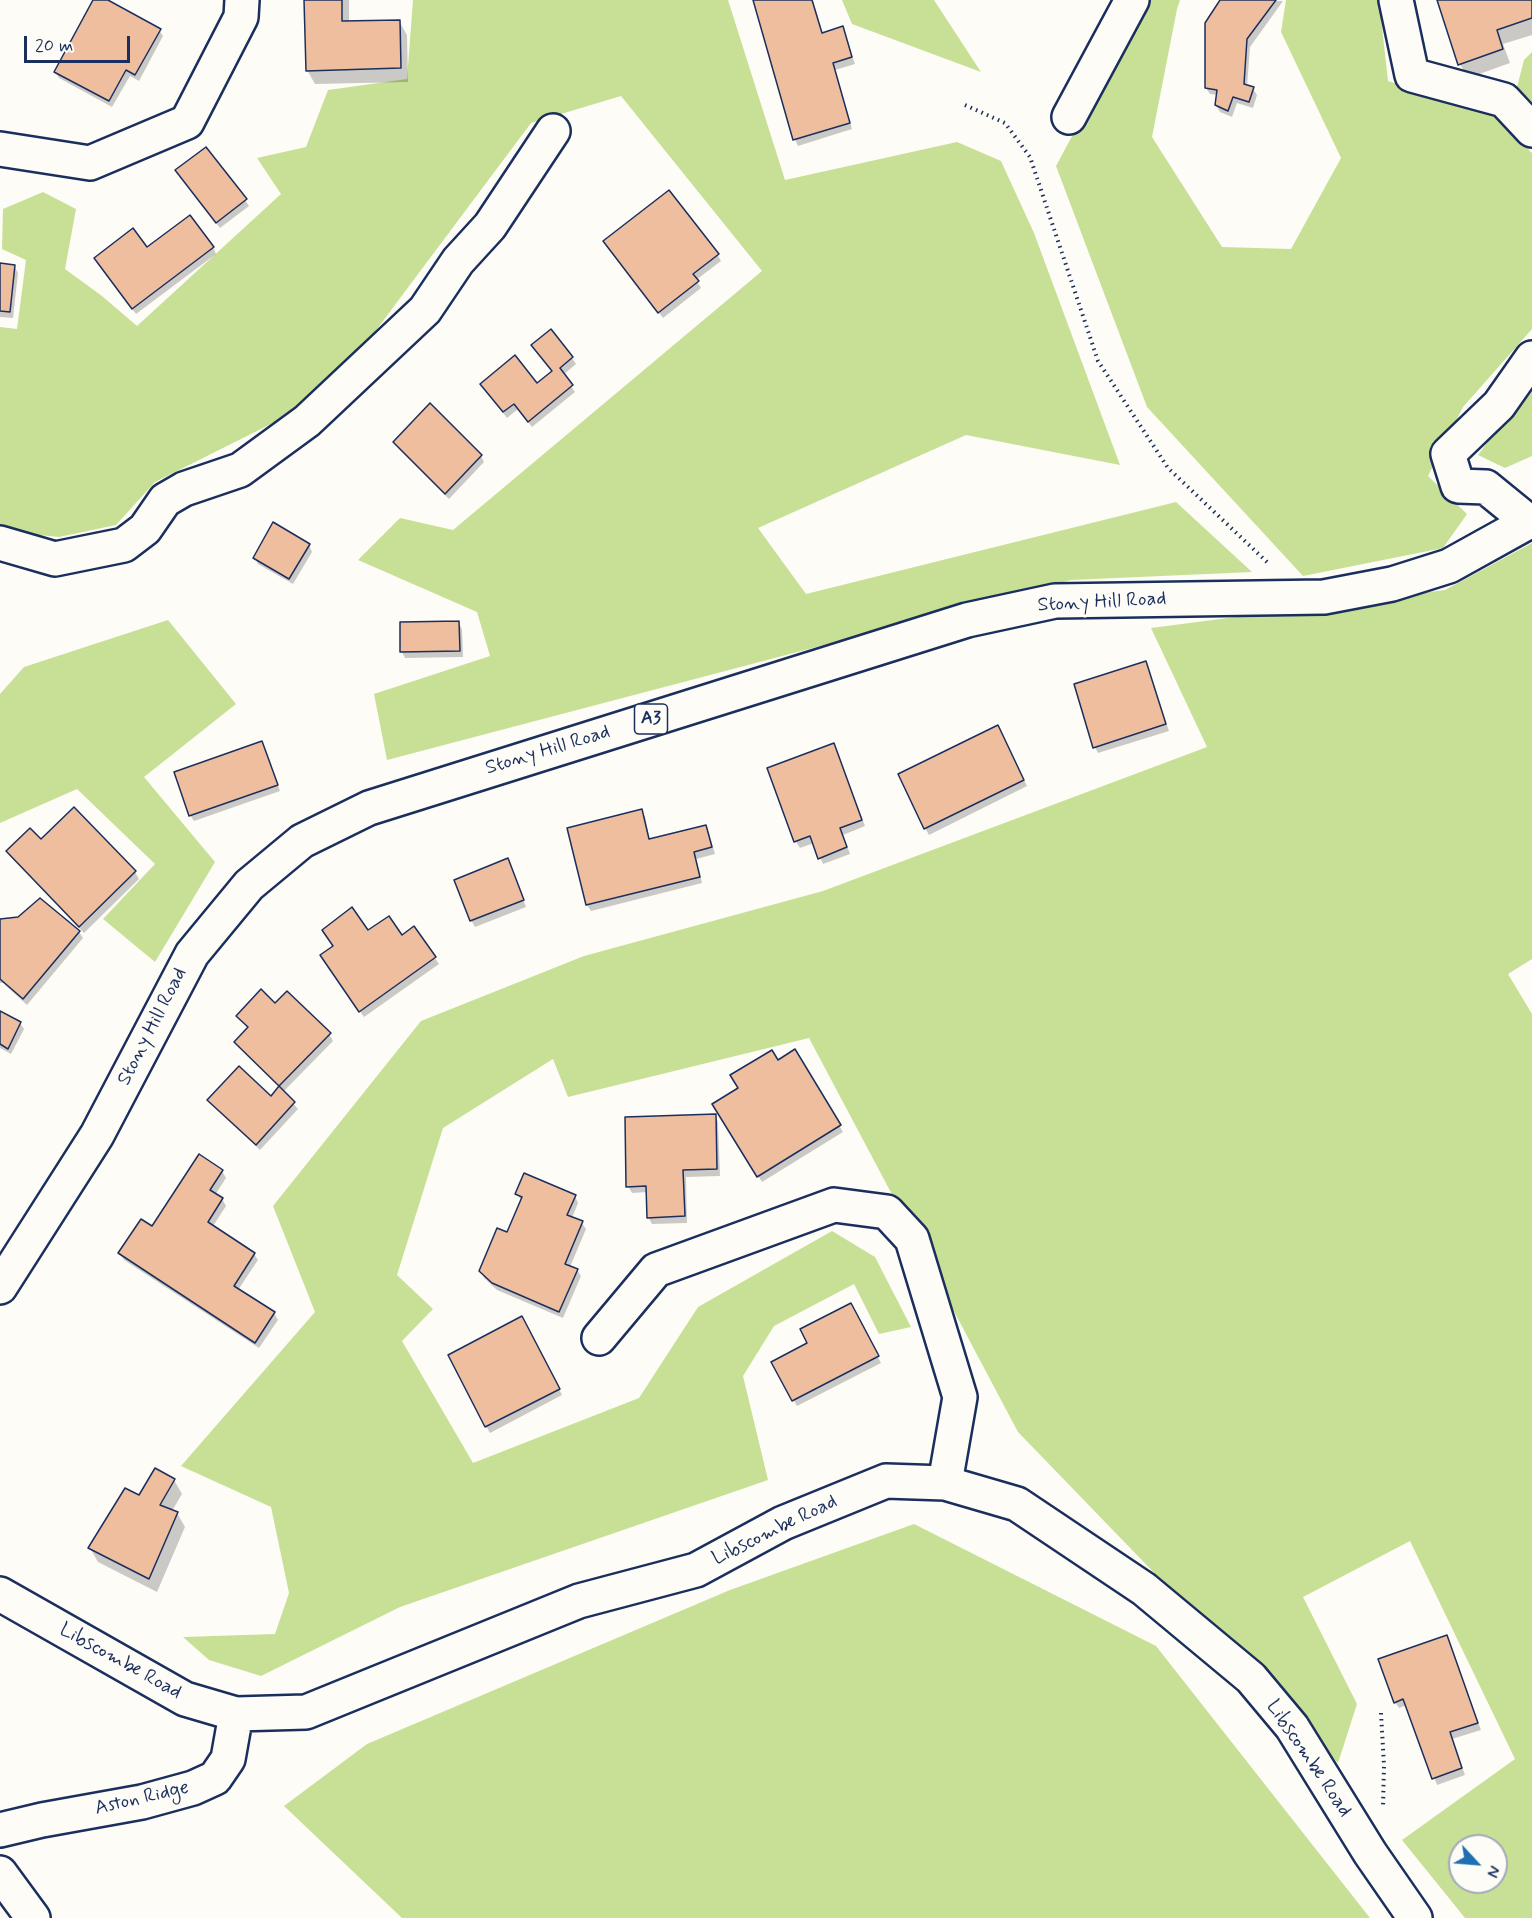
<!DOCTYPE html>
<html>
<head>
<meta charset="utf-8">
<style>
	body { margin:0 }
	#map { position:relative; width:1532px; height:1918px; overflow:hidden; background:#fdfcf7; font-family:Mynerve,sans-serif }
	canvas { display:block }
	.north { position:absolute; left:1448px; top:1834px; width:60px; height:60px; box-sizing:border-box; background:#fdfcf7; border:2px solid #a3aaba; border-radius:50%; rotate:116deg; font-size:16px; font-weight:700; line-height:24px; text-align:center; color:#1b2f5e }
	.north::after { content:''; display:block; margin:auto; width:21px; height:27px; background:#1f6fb2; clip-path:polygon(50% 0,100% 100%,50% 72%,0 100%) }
	.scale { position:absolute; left:24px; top:36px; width:106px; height:27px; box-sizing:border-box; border:3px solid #1b2f5e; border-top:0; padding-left:8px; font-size:18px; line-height:21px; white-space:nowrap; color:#1b2f5e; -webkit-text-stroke:4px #fdfcf7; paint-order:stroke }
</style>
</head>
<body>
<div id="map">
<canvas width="1532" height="1918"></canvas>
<div class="north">N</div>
<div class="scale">20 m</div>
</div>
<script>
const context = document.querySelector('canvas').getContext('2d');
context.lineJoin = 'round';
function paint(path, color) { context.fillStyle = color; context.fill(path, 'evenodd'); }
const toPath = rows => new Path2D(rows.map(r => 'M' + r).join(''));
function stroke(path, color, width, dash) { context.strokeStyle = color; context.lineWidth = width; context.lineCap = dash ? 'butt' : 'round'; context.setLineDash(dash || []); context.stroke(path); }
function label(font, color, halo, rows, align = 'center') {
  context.font = font + ' Mynerve,sans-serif'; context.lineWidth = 6; context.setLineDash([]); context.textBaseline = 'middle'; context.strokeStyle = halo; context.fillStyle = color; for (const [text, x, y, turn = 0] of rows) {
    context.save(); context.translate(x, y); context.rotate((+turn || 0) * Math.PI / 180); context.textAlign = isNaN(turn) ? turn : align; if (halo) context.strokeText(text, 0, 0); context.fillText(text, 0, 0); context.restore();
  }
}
paint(toPath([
	[413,0,728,0,785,180,957,142,1001,161,1034,233,1120,465,966,435,758,528,806,594,1176,502,1252,572,1071,580,387,760,374,694,490,656,477,612,358,560,400,518,453,530,762,271,621,96,531,123,374,333,283,418,155,482,116,525,59,537,0,531,0,327,17,329,26,260,2,249,3,209,43,192,76,209,65,269,102,296,137,326,281,194,257,158,306,147,328,90,407,79],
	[842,0,934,0,981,72,852,24],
	[1145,0,1180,0,1177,9,1152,137,1222,247,1291,249,1341,158,1281,32,1286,0,1379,0,1388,81,1492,113,1532,153,1532,329,1463,407,1428,476,1467,514,1443,548,1303,576,1147,407,1056,166],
	[1532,52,1532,102,1517,87,1524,60],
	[1532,382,1532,456,1505,468,1478,455],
	[1532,543,1532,959,1508,974,1532,1014,1532,1918,1465,1918,1402,1840,1515,1759,1410,1541,1303,1597,1357,1704,1338,1763,1018,1432,809,1038,568,1097,553,1059,443,1128,397,1275,433,1309,402,1341,473,1463,639,1398,698,1307,832,1231,875,1257,911,1327,879,1334,854,1284,774,1326,743,1376,768,1480,400,1607,261,1676,209,1660,183,1637,275,1634,289,1593,271,1507,181,1466,315,1312,273,1206,421,1021,584,956,823,891,1207,747,1151,628,1445,590],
	[1460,1846,1496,1846,1496,1882,1460,1882],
	[168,620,236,704,144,777,215,862,155,962,103,919,155,864,77,789,0,823,0,694,24,667],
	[914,1524,1156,1646,1370,1918,402,1918,284,1806,367,1744,730,1590]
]), '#c8e096');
paint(toPath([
	[95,0,105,0,159,30,163,36,139,81,130,76,112,107,59,78,55,72],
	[306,0,349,0,349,22,399,21,407,35,408,82,315,84,307,70],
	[755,0,813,0,823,34,842,28,855,64,835,70,852,129,798,146,795,139],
	[1222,0,1283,1,1250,47,1247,87,1253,89,1257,95,1253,108,1237,103,1232,117,1220,112,1216,105,1218,95,1210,94,1206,88],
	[1438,0,1532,0,1532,35,1503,44,1510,63,1468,78,1460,64],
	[181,177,245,200,249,206,220,228],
	[213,247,216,254,136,314,99,265],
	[609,248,717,254,721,261,696,280,701,288,663,318],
	[0,265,14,266,18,273,13,318,0,317],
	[533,345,572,358,576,364,563,375,575,392,532,427,518,409,507,418,486,391,537,385,553,372],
	[395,442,481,456,484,462,449,499,398,448],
	[309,545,312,552,293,584,258,564,255,558],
	[458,622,462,629,463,657,405,658,402,652,401,623],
	[1145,663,1169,731,1098,753,1095,747],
	[1001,733,1027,786,929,835,925,828],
	[262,743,280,791,194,821,190,815],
	[837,752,865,826,843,835,850,854,823,864,814,843,800,848,796,842,769,769],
	[74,810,135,872,139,879,84,933,12,858,8,852,41,842],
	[641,811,645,817,650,841,706,827,709,833,715,854,696,859,702,883,591,911,587,905],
	[511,867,526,907,475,927,471,920],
	[0,921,79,932,83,938,27,1005,3,983,0,983],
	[414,928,439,964,364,1017,325,962,368,932,402,937],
	[275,1005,329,1034,333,1041,283,1092,298,1109,260,1150,213,1106,209,1100,271,1098,280,1088,240,1048,236,1042,248,1029,238,1016],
	[0,1012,20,1023,24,1029,11,1054,0,1048],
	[795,1052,843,1132,762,1182,714,1104],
	[715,1115,718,1122,720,1176,686,1177,687,1223,652,1224,648,1217,648,1192,632,1193,628,1186],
	[199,1156,222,1171,226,1178,215,1195,222,1199,226,1206,213,1226,254,1254,258,1260,238,1290,274,1313,278,1320,259,1348,124,1260,120,1253,152,1228],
	[517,1194,575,1196,578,1203,572,1218,582,1223,586,1229,570,1267,577,1270,581,1276,563,1318,497,1290,484,1278,481,1271,508,1234,522,1201],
	[854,1311,881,1363,797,1406,773,1362,809,1344],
	[526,1324,562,1395,490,1433,486,1426],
	[174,1480,182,1494,172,1511,177,1513,185,1527,157,1592,98,1562,90,1548],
	[1447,1636,1481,1730,1452,1739,1465,1775,1437,1785,1407,1705,1399,1708,1395,1702]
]), '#0003');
const building = toPath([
	[93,0,108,0,161,29,135,75,126,70,109,101,54,72,93,0],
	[304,0,342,0,342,21,400,20,401,68,306,71,304,0],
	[753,0,812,0,822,33,843,26,852,57,833,63,850,123,793,140,753,0],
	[1220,0,1276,0,1247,39,1244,84,1254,87,1249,102,1233,97,1228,111,1215,105,1217,90,1205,88,1205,23,1220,0],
	[1437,0,1532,0,1532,18,1497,30,1503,49,1458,65,1437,0],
	[206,147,247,199,216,223,175,170,206,147],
	[669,190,719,254,693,274,699,281,658,313,603,241,669,190],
	[190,215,214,247,132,309,94,258,133,228,147,247,190,215],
	[0,263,15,265,10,312,0,311,0,263],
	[551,329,573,357,560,368,573,385,528,422,514,404,503,412,480,384,515,355,537,383,552,371,531,345,551,329],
	[430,403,482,455,445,494,393,442,430,403],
	[273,522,310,544,289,579,253,558,273,522],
	[459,621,460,651,400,652,400,622,459,621],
	[1146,661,1166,724,1093,748,1074,684,1146,661],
	[998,725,1024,780,924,829,898,774,998,725],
	[262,741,278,785,189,816,174,772,262,741],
	[834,743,862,820,840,828,847,847,818,859,810,836,794,842,767,768,834,743],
	[74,807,136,871,79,927,6,851,30,828,41,839,74,807],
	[642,809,649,839,706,825,712,847,694,852,700,877,586,905,567,828,642,809],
	[508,858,524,900,470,921,454,880,508,858],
	[40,898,80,931,23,999,0,979,0,919,18,917,40,898],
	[352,907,368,930,389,916,402,935,414,926,436,957,359,1012,320,955,333,946,322,930,352,907],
	[261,989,275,1003,287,991,331,1033,279,1086,234,1042,248,1027,236,1016,261,989],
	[0,1011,21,1022,8,1049,0,1044,0,1011],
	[795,1049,841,1125,757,1177,712,1104,738,1088,730,1075,772,1050,778,1060,795,1049],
	[239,1066,271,1096,279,1086,295,1102,256,1145,207,1100,239,1066],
	[716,1114,717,1169,683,1170,685,1216,647,1218,646,1186,626,1187,625,1117,716,1114],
	[199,1154,223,1170,210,1190,223,1198,208,1222,255,1253,234,1286,275,1312,255,1343,118,1253,141,1219,152,1226,199,1154],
	[524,1173,576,1195,567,1215,583,1221,565,1264,578,1269,559,1312,492,1283,479,1271,497,1228,507,1232,522,1197,515,1194,524,1173],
	[851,1303,879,1356,792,1401,771,1362,807,1343,800,1329,851,1303],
	[522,1316,560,1389,485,1427,448,1355,522,1316],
	[155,1468,175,1479,160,1505,178,1512,149,1579,88,1548,125,1488,139,1495,155,1468],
	[1447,1635,1478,1723,1450,1732,1462,1768,1432,1779,1403,1699,1394,1703,1378,1659,1447,1635]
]);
paint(building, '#eebe9e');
stroke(building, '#1b2f5e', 1.5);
const street = toPath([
	[1396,0,1412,75,1504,100,1532,130],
	[1069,117,1132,0],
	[0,149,90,163,187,122,241,17,242,0],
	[1529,522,1486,487,1458,486,1448,454,1499,405,1532,358],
	[0,543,55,559,124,545,145,529,165,500,184,489,240,470,307,421,425,310,458,261,490,226,553,131],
	[599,1338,656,1270,834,1205,887,1212,912,1239,960,1397,945,1483],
	[0,1594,185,1699,236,1714,306,1712,579,1601,696,1570,783,1523,886,1481,945,1483,1017,1504,1144,1589,1251,1678,1292,1727,1370,1853,1415,1918],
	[0,1830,42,1820,142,1802,193,1788,215,1778,228,1759,236,1714],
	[0,1873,33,1918]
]);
const primary = toPath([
	[0,1287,97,1135,192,954,249,885,302,841,369,808,967,620,1055,601,1324,597,1392,584,1449,566,1532,520]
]);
stroke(street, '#1b2f5e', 38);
stroke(primary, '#1b2f5e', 38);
stroke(toPath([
	[965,105,1005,123,1030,157,1098,361,1168,468,1268,563],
	[1381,1713,1384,1766,1383,1806]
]), '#1b2f5e', 4, [1.5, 4.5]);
stroke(street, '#fdfcf7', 33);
stroke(primary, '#fdfcf7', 33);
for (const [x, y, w] of [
	[651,719,33]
]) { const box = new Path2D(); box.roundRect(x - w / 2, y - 15, w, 30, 4.5); context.fillStyle = '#fdfcf7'; context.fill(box); stroke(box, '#1b2f5e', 1.5); }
label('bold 18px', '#1b2f5e', null, [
	["A3",651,719]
]);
label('20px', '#1b2f5e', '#fdfcf7', [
	["Stony Hill Road",1102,603,-3],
	["Stony Hill Road",548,751,-17],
	["Stony Hill Road",153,1027,-63],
	["Libscombe Road",775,1531,-26],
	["Libscombe Road",120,1662,29],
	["Libscombe Road",1308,1759,56],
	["Aston Ridge",142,1799,-13]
]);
</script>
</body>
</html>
